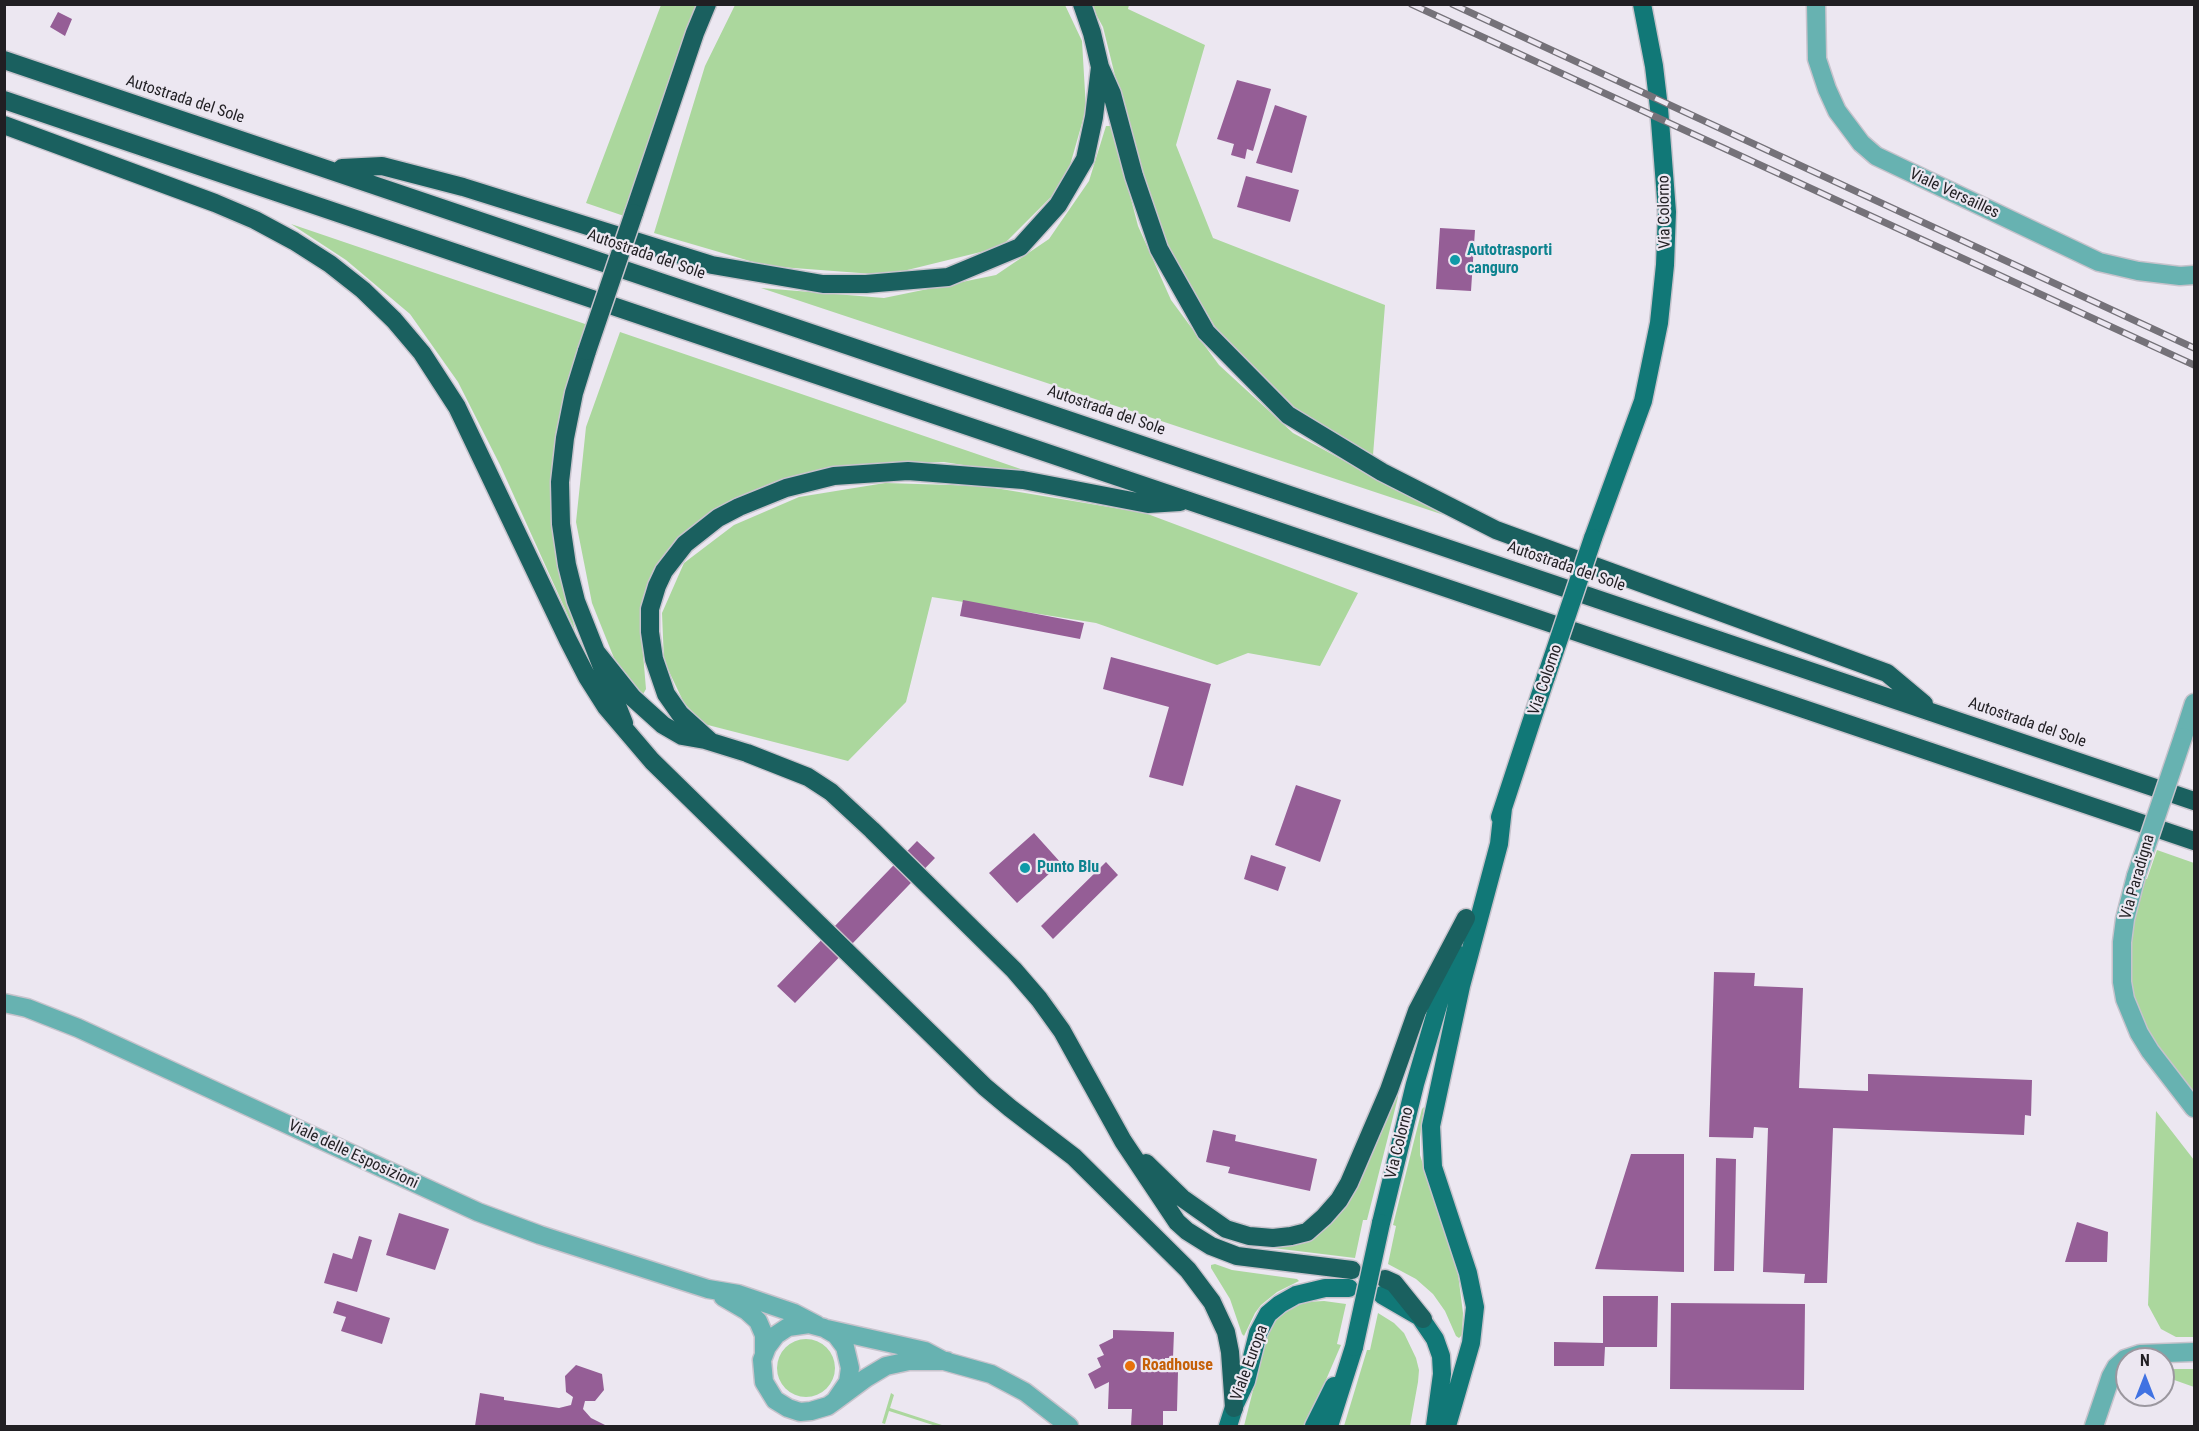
<!DOCTYPE html>
<html>
<head>
<meta charset="utf-8">
<style>
	body { margin:0 }
	#map { position:relative; width:2199px; height:1431px; overflow:hidden; background:#ece7f1; font-family:"Roboto Condensed",sans-serif }
	canvas { display:block }
	.frame { position:absolute; inset:0; border:6px solid #211f23; pointer-events:none }
	.north { position:absolute; left:2115px; top:1347px; width:60px; height:60px; box-sizing:border-box; background:#ece7f1; border:2px solid #9b979f; border-radius:50%; rotate:0deg; font-size:16px; font-weight:700; line-height:24px; text-align:center; color:#211f23 }
	.north::after { content:''; display:block; margin:auto; width:21px; height:27px; background:#4072e2; clip-path:polygon(50% 0,100% 100%,50% 72%,0 100%) }
</style>
</head>
<body>
<div id="map">
<canvas width="2199" height="1431"></canvas>
<div class="frame"></div>
<div class="north">N</div>
</div>
<script>
const context = document.querySelector('canvas').getContext('2d');
context.lineJoin = 'round';
function paint(path, color) { context.fillStyle = color; context.fill(path, 'evenodd'); }
const toPath = rows => new Path2D(rows.map(r => 'M' + r).join(''));
function stroke(path, color, width, dash) { context.strokeStyle = color; context.lineWidth = width; context.lineCap = dash ? 'butt' : 'round'; context.setLineDash(dash || []); context.stroke(path); }
function label(font, color, halo, rows, align = 'center') {
  context.font = font + ' "Roboto Condensed",sans-serif'; context.lineWidth = 4.5; context.setLineDash([]); context.textBaseline = 'middle'; context.strokeStyle = halo; context.fillStyle = color; for (const [text, x, y, turn = 0] of rows) {
    context.save(); context.translate(x, y); context.rotate((+turn || 0) * Math.PI / 180); context.textAlign = isNaN(turn) ? turn : align; if (halo) context.strokeText(text, 0, 0); context.fillText(text, 0, 0); context.restore();
  }
}
paint(toPath([
	[661,5,702,5,624,216,586,203],
	[735,5,1065,5,1082,41,1086,109,1065,183,1001,247,887,275,767,266,654,233,705,66],
	[1091,5,1129,5,1128,9,1205,45,1176,145,1213,238,1385,305,1373,455,1290,406,1222,338,1167,248,1126,120,1103,27],
	[1106,126,1112,126,1138,226,1171,300,1219,365,1293,433,1444,515,761,288,884,298,996,275,1049,239,1089,181],
	[291,224,591,326,564,410,552,521,575,631,500,465,458,382,410,314,346,260],
	[620,332,1047,478,944,462,859,465,694,528,641,630,646,689,642,696,614,658,592,603,576,522,586,427],
	[885,483,983,486,1145,513,1358,593,1320,666,1248,653,1217,665,1096,623,932,597,906,702,848,761,704,724,684,703,664,661,662,613,684,563,734,525,799,497],
	[2157,850,2194,863,2194,1098,2152,1039,2141,1018,2133,996,2130,978,2131,935,2136,912,2145,879,2147,879],
	[1397,1090,1398,1097,1390,1129,1367,1220,1363,1220,1355,1258,1273,1248,1274,1246,1320,1231,1339,1215,1347,1203],
	[1424,1107,1420,1137,1420,1155,1458,1274,1463,1313,1462,1335,1459,1338,1456,1336,1445,1311,1433,1294,1416,1279,1388,1264,1396,1226,1393,1225,1422,1109],
	[2156,1111,2194,1160,2194,1337,2176,1337,2161,1329,2148,1305],
	[1215,1264,1232,1270,1297,1279,1299,1281,1277,1292,1261,1305,1255,1313,1244,1336,1242,1334,1230,1299,1211,1268,1211,1265],
	[1324,1301,1346,1304,1337,1344,1341,1345,1306,1426,1244,1426,1269,1327,1278,1317,1291,1308,1306,1302],
	[1378,1313,1394,1323,1404,1333,1416,1358,1419,1370,1418,1382,1410,1426,1344,1426,1367,1350,1370,1350],
	'777 1368a29 29 0 1 1 58 0a29 29 0 1 1-58 0Z',
	[2163,1369,2194,1369,2194,1387,2163,1376],
	[891,1393,894,1395,890,1408,945,1426,936,1426,889,1411,885,1424,882,1423]
]), '#abd79d');
paint(toPath([
	[58,12,72,19,65,36,50,27],
	[1237,80,1271,89,1253,151,1247,149,1245,159,1231,155,1234,144,1217,139],
	[1275,105,1307,116,1292,173,1256,163],
	[1246,176,1299,190,1290,222,1237,207],
	[1440,228,1475,230,1471,291,1436,289],
	[963,600,1084,623,1080,639,960,616],
	[1111,657,1211,684,1183,786,1149,777,1169,707,1103,689],
	[1296,785,1341,800,1320,862,1275,845],
	[1034,833,1061,863,1017,903,989,873],
	[917,841,935,858,795,1003,777,986],
	[1251,855,1286,867,1278,891,1244,879],
	[1106,862,1118,875,1053,939,1041,926],
	[1714,972,1755,973,1754,986,1803,988,1799,1088,1868,1091,1868,1074,2032,1080,2031,1116,2025,1115,2024,1135,1833,1128,1827,1283,1804,1283,1805,1274,1763,1272,1768,1128,1754,1127,1753,1138,1709,1137],
	[1213,1130,1236,1135,1235,1141,1317,1159,1310,1191,1228,1173,1230,1167,1206,1162],
	[1631,1154,1684,1154,1684,1272,1595,1269],
	[1716,1158,1736,1159,1734,1271,1714,1271],
	[399,1213,449,1229,435,1270,386,1255],
	[2077,1222,2108,1232,2107,1262,2065,1262],
	[359,1236,372,1240,357,1292,324,1283,333,1253,352,1259],
	[1603,1296,1658,1296,1657,1347,1605,1347,1604,1366,1554,1366,1554,1342,1603,1343],
	[337,1301,390,1318,382,1344,341,1331,346,1317,333,1313],
	[1671,1303,1805,1304,1804,1390,1670,1389],
	[1113,1330,1174,1332,1173,1358,1165,1358,1165,1372,1178,1372,1177,1411,1163,1411,1163,1426,1131,1426,1132,1409,1108,1409,1109,1382,1095,1389,1088,1374,1101,1367,1097,1358,1104,1355,1099,1345,1113,1338],
	[576,1365,602,1374,604,1390,595,1401,585,1401,583,1409,591,1418,607,1426,475,1426,480,1393,504,1397,504,1400,559,1408,571,1405,573,1397,566,1392,565,1376]
]), '#955e96');
const minor = toPath([
	[1816,4,1817,59,1827,89,1837,111,1861,143,1876,156,2099,262,2138,271,2180,276,2194,275],
	[2183,737,2194,703],
	[2136,876,2125,919,2122,942,2122,982,2125,999,2139,1033,2150,1051,2194,1108],
	[4,1003,27,1008,78,1028,478,1212,540,1235,708,1289,738,1294,794,1313,817,1325],
	[723,1297,747,1311,758,1321,764,1335,764,1353],
	[827,1329,925,1351,944,1361,991,1374,1025,1392,1069,1426],
	[835,1401,848,1382,850,1368,845,1347,836,1335,824,1328,809,1324,788,1327,776,1335,767,1347,762,1360,764,1382,775,1400,788,1408,800,1412,811,1411,828,1406,835,1401,866,1378,886,1366,909,1361,947,1361],
	[2094,1426,2111,1376,2116,1367,2125,1359,2140,1354,2194,1352]
]);
const major = toPath([
	[1593,538,1643,401,1659,323,1665,265,1667,212,1659,108,1654,66,1642,4],
	[1500,817,1546,677],
	[1381,1223,1415,1084,1454,951],
	[1382,1295,1420,1317,1435,1339,1441,1356,1442,1374,1435,1426],
	[1228,1426,1235,1404,1246,1381,1258,1333,1268,1314,1280,1304,1296,1295,1325,1288,1349,1288],
	[1314,1426,1334,1386],
	[1329,1426,1354,1347],
	[1447,1426,1471,1343,1475,1307,1468,1273,1433,1167,1431,1126,1461,986,1499,844,1503,808]
]);
const highway = toPath([
	[1082,4,1092,33,1100,67,1112,94,1134,176,1159,249,1206,332,1288,415,1382,472,1496,530,1887,673,1924,704],
	[4,60,2194,801],
	[4,100,2194,841],
	[4,125,215,203,255,220,294,241,330,264,363,290,394,320,422,353,457,407,568,640,587,677,606,707,652,761,985,1087,1010,1108,1074,1157,1188,1270,1212,1302,1226,1332,1230,1352,1234,1408],
	[342,168,382,166,463,187,712,265,823,284,866,284,948,277,1020,247,1058,205,1085,159,1094,117,1100,67],
	[634,213,695,33,707,4],
	[587,351,574,393,565,438,560,482,561,524,567,565,576,601,624,723],
	[597,653,633,698,663,725,682,736,705,740,747,753,808,777,831,792,872,830,1014,970,1039,999,1062,1031,1123,1141,1177,1222,1187,1231,1211,1246,1237,1256,1352,1270],
	[710,741,680,714,666,694,654,659,650,632,650,609,657,586,664,571,685,544,718,518,739,507,786,488,834,476,908,471,1023,480,1148,504,1180,502],
	[1146,1163,1182,1198,1226,1229,1249,1236,1273,1238,1291,1236,1307,1232,1324,1217,1339,1200,1349,1183,1389,1090,1417,1011,1466,918],
	[1385,1279,1394,1283,1423,1319]
]);
stroke(minor, '#c7c3cc', 21);
stroke(major, '#c7c3cc', 21);
stroke(highway, '#c7c3cc', 21);
stroke(minor, '#67b2b1', 18);
stroke(major, '#117877', 18);
stroke(highway, '#1a605f', 18);
const rail = toPath([
	[1411,4,2194,365],
	[1452,4,2194,348]
]);
stroke(rail, '#757279', 7);
stroke(rail, '#ece7f1', 4.5, [14]);
const minorBridge = toPath([
	[2136,876,2183,737]
]);
const majorBridge = toPath([
	[1546,677,1593,538],
	[1354,1347,1381,1223]
]);
const highwayBridge = toPath([
	[587,351,634,213]
]);
stroke(minorBridge, '#c7c3cc', 21, []);
stroke(majorBridge, '#c7c3cc', 21, []);
stroke(highwayBridge, '#c7c3cc', 21, []);
stroke(minorBridge, '#67b2b1', 18);
stroke(majorBridge, '#117877', 18);
stroke(highwayBridge, '#1a605f', 18);
for (const [x, y, r, color] of [
	[1455,260,6,"#0f9aa8"],
	[1025,868,6,"#0f9aa8"],
	[1130,1366,6,"#e8710a"]
]) { const dot = new Path2D(); dot.arc(x, y, r, 0, 2 * Math.PI); context.fillStyle = color; context.fill(dot); stroke(dot, '#ece7f1', 2); }
label('16px', '#211f23', '#ece7f1', [
	["Autostrada del Sole",185,100,18],
	["Viale Versailles",1954,194,25],
	["Via Colorno",1665,212,-91],
	["Autostrada del Sole",646,255,19],
	["Autostrada del Sole",1106,411,19],
	["Autostrada del Sole",1566,567,19],
	["Via Colorno",1546,680,-71],
	["Autostrada del Sole",2027,723,19],
	["Via Paradigna",2138,877,-74],
	["Via Colorno",1400,1143,-76],
	["Viale delle Esposizioni",353,1155,25],
	["Viale Europa",1250,1363,-70]
]);
label('bold 16px', '#0d838f', '#ece7f1', [
	["Autotrasporti",1467,251],
	["canguro",1467,269],
	["Punto Blu",1037,868]
], 'left');
label('bold 16px', '#c56008', '#ece7f1', [
	["Roadhouse",1142,1366]
], 'left');
</script>
</body>
</html>
